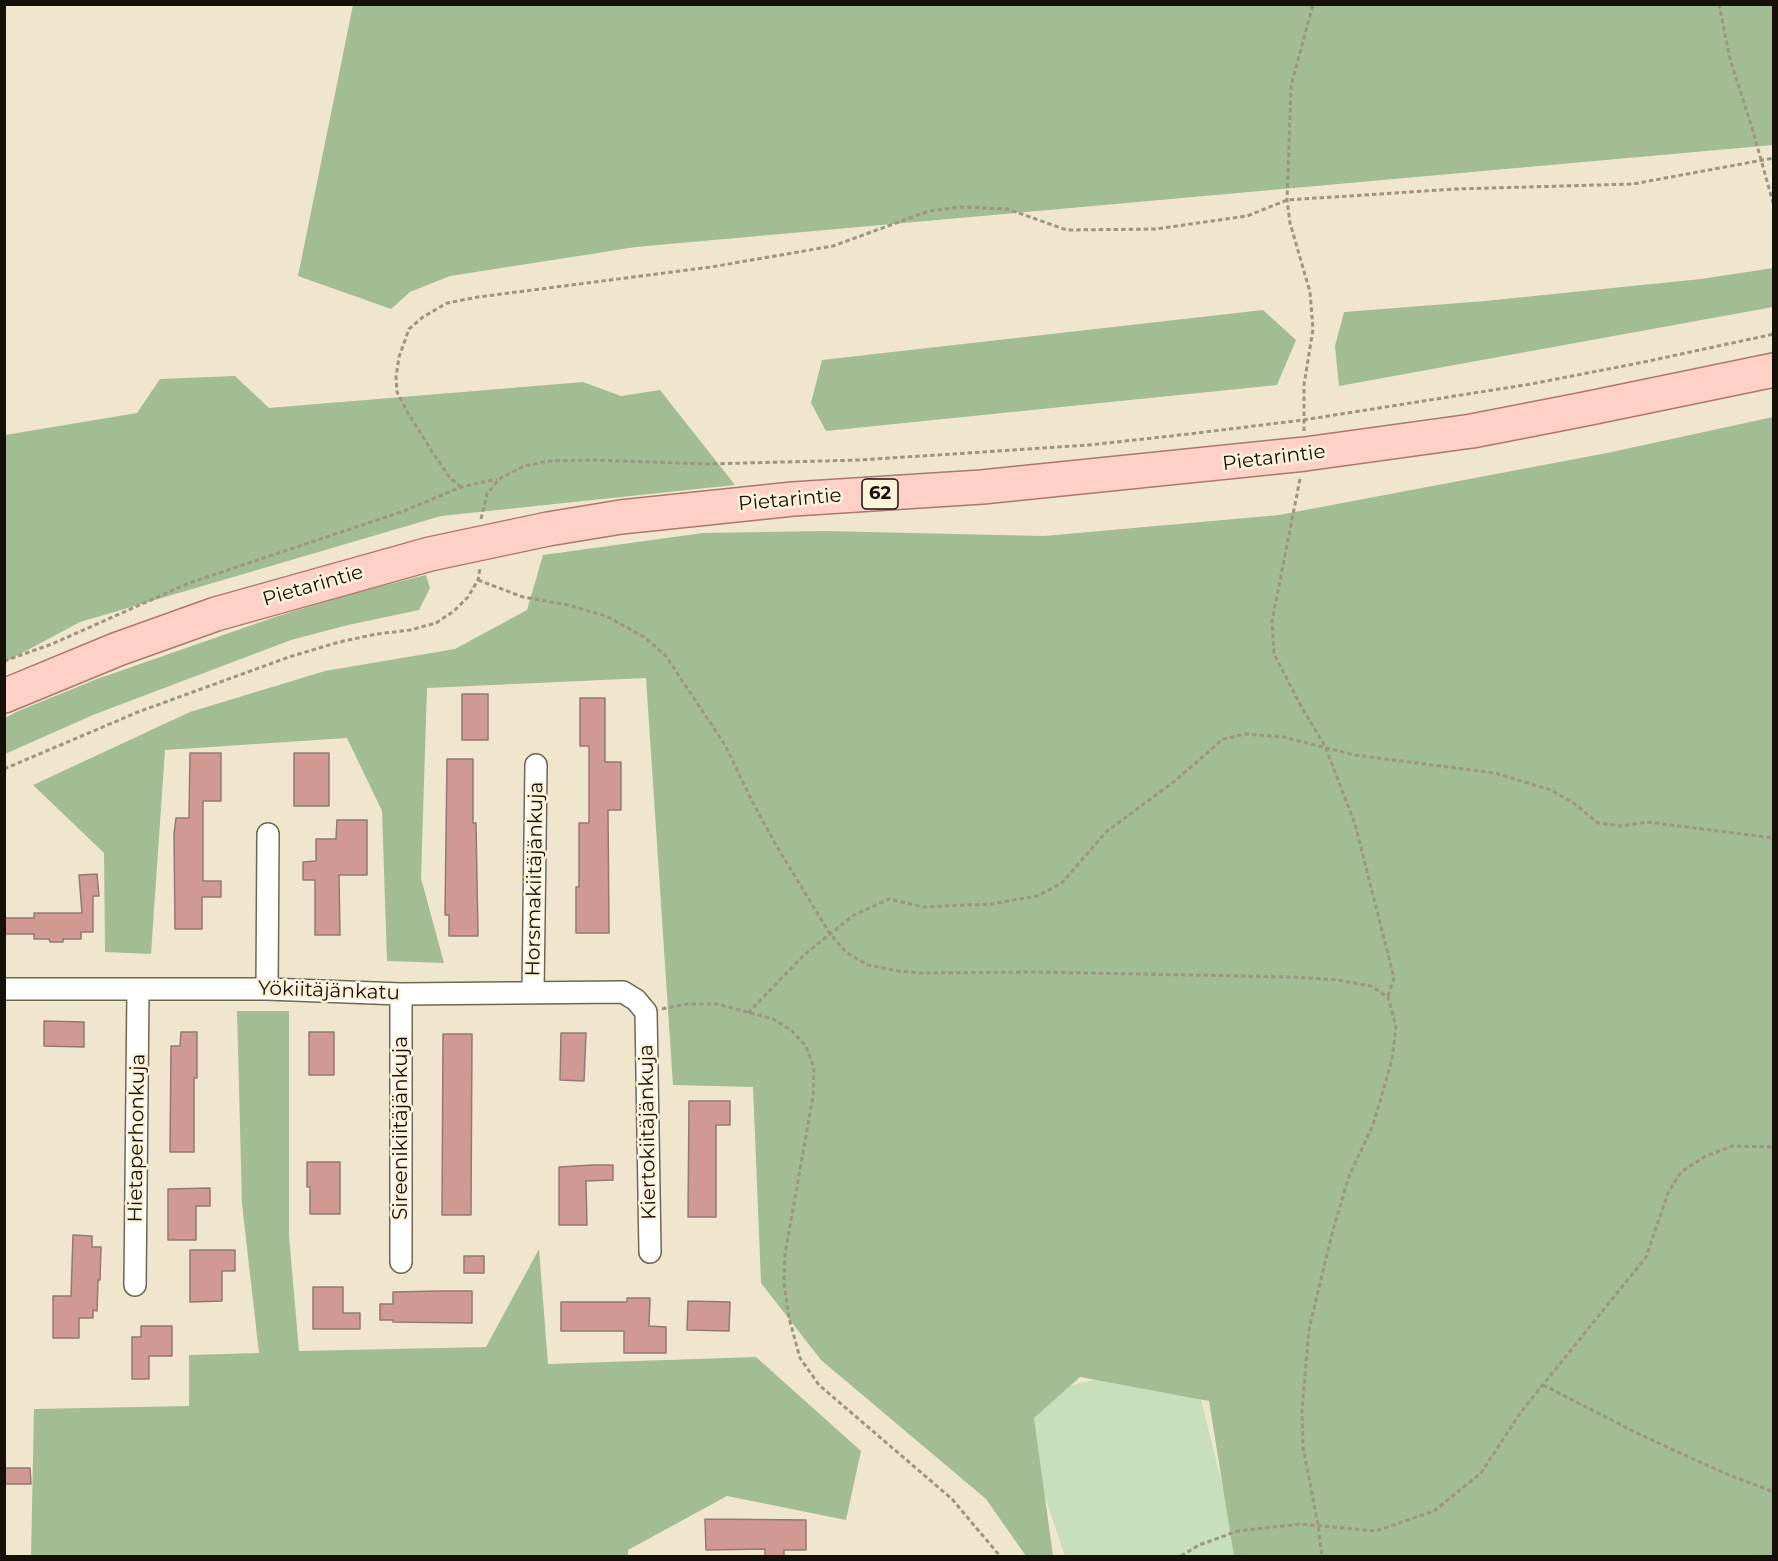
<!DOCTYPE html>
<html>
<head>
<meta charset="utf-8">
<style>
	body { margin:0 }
	#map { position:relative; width:1778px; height:1561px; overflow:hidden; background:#f0e6cd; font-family:Montserrat,sans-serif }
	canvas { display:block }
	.frame { position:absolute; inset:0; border:6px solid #151109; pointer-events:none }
</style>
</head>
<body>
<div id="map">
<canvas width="1778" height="1561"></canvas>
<div class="frame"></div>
</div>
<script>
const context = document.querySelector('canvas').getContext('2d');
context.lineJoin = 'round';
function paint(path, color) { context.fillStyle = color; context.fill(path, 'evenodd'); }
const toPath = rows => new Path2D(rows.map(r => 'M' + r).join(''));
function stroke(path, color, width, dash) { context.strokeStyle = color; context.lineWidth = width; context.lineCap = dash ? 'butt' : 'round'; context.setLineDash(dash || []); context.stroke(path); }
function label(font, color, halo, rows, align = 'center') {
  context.font = font + ' Montserrat,sans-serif'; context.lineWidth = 5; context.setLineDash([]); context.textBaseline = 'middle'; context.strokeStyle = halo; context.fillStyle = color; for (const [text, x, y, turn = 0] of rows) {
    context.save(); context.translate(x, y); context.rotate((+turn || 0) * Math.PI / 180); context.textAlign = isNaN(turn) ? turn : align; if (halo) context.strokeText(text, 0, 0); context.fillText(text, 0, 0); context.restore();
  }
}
paint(toPath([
	[1184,1359,1195,1375,1240,1556,1065,1556,1017,1415,1029,1395]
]), '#c7dfba');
paint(toPath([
	[353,5,1773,5,1773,145,636,247,450,276,410,292,391,309,298,276],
	[1773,268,1773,307,1339,386,1335,346,1344,312,1485,301,1701,279],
	[1263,310,1296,340,1277,385,826,431,811,403,822,360],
	[235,376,269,408,583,382,621,396,660,390,735,485,441,516,80,622,5,662,5,435,137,413,160,379],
	[1773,417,1773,1556,1234,1556,1209,1401,1080,1377,1034,1418,1053,1556,1026,1556,986,1499,821,1360,761,1283,753,1087,673,1085,646,678,427,688,421,878,444,963,387,961,382,811,347,738,165,750,151,954,105,952,104,853,33,785,190,712,325,671,455,649,527,610,543,555,703,533,824,531,1044,536,1279,515,1607,453],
	[426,575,430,588,419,610,348,625,291,640,93,715,5,754,5,718,16,712,97,679,272,618,351,594],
	[237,1011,289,1011,289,1236,299,1351,486,1347,539,1249,548,1364,756,1357,861,1451,846,1520,727,1496,628,1550,628,1556,31,1556,34,1409,189,1406,189,1355,259,1353,242,1204]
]), '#a2bd93');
const building = toPath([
	[462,694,488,694,488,740,462,740,462,694],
	[580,698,605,698,605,762,621,762,621,810,608,810,609,933,576,933,576,887,579,887,579,823,589,823,589,746,580,746,580,698],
	[190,753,221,753,221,801,203,801,203,881,221,881,221,897,202,897,202,929,175,929,174,834,176,818,189,818,190,753],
	[294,753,329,753,329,806,294,806,294,753],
	[447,759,473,759,473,823,476,823,478,936,449,936,449,915,445,915,447,759],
	[337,820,367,820,367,875,339,875,340,935,315,935,315,880,303,880,303,862,316,861,316,839,336,839,337,820],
	[97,874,99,896,93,896,93,932,81,932,81,939,63,939,63,942,50,942,49,939,34,939,34,934,4,934,4,918,34,918,34,913,82,913,79,875,97,874],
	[44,1021,84,1022,84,1047,44,1046,44,1021],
	[181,1032,197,1032,197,1078,194,1078,194,1152,170,1152,171,1046,180,1046,181,1032],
	[309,1032,334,1032,334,1075,309,1075,309,1032],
	[561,1033,586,1033,584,1081,560,1080,561,1033],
	[443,1034,472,1034,471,1215,442,1215,443,1034],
	[689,1101,730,1101,730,1125,716,1125,716,1217,688,1217,689,1101],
	[307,1162,340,1162,340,1214,310,1214,310,1187,307,1187,307,1162],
	[593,1165,613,1165,613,1180,586,1181,587,1225,559,1225,559,1167,593,1165],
	[210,1188,210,1206,196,1206,196,1240,168,1240,168,1189,210,1188],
	[73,1235,92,1236,92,1247,101,1247,100,1280,98,1280,97,1311,93,1310,93,1318,79,1318,79,1338,53,1338,53,1296,71,1296,73,1235],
	[190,1250,235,1250,235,1271,222,1271,222,1301,190,1302,190,1250],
	[464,1256,484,1256,484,1273,464,1273,464,1256],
	[313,1287,343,1287,343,1313,360,1313,360,1329,313,1329,313,1287],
	[441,1291,472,1291,472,1323,393,1322,393,1320,380,1320,380,1304,393,1304,393,1292,441,1291],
	[627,1298,650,1298,649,1326,666,1327,666,1353,624,1353,624,1331,561,1331,561,1302,627,1302,627,1298],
	[688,1301,730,1302,729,1331,687,1330,688,1301],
	[141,1326,172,1326,172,1356,149,1356,149,1379,132,1379,132,1337,141,1337,141,1326],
	[4,1468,30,1468,31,1484,4,1484,4,1468],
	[705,1519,806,1520,806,1550,784,1550,784,1557,765,1557,765,1549,706,1550,705,1519]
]);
paint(building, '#d09a92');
stroke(building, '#937874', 1.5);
const street = toPath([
	[4,989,267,989,401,994,623,992,636,1000,646,1012,650,1252],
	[267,989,268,834],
	[533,992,536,765],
	[401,1262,401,994],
	[135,1285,138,990]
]);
const primary = toPath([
	[4,696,118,649,216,614,430,554,548,529,621,517,793,499,982,487,1305,454,1472,431,1585,409,1774,370]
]);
stroke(street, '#706751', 24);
stroke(primary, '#ac786b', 36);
stroke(toPath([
	[1719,4,1730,59,1753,131,1774,206],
	[1304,431,1304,385,1313,329,1310,292,1290,223,1287,200,1289,146,1291,86,1313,4],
	[1300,479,1272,621,1274,654,1302,708,1325,746,1355,824,1394,978,1388,996],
	[461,487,450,478,431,450,408,413,397,392,396,377,399,357,409,329,423,317,447,303,478,297,711,267,833,246,929,211,961,207,1007,209,1067,230,1156,229,1247,216,1287,200,1456,189,1633,184,1774,158],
	[481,519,487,494,499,479,524,466,549,461,594,460,707,464,860,460,1089,445,1189,434,1303,420,1531,384,1644,362,1774,334],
	[478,580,523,597,568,605,606,616,644,637,666,656,725,745,752,801,776,845,830,934,847,953,868,965,898,971,920,973,1036,972,1292,977,1338,980,1371,986,1388,997,1396,1027,1392,1060,1373,1125,1349,1176,1333,1230,1309,1329,1302,1411,1303,1447,1318,1525,1322,1556],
	[4,661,52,644,189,583,404,511,461,487,497,479],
	[4,769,138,712,289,657,339,642,377,634,410,630,436,623,454,611,468,597,478,580,480,568],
	[662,1009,686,1004,717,1004,773,1019,791,1030,806,1046,814,1068,813,1096,785,1254,784,1283,789,1318,800,1358,819,1385,952,1499,1000,1556],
	[748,1013,804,955,830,934,854,915,889,899,923,907,991,904,1037,896,1062,883,1106,832,1176,780,1223,739,1245,734,1284,737,1354,755,1495,773,1551,790,1575,804,1598,823,1622,826,1647,822,1774,838],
	[1543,1385,1635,1432,1682,1454,1729,1475,1774,1492],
	[1181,1556,1199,1545,1238,1531,1300,1524,1376,1531,1434,1511,1481,1473,1521,1412,1646,1257,1668,1193,1681,1172,1704,1157,1732,1146,1774,1147]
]), '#9c9582', 3, [4.5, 3]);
stroke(street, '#fff', 21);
stroke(primary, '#fed0c6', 33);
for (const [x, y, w] of [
	[880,494,36]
]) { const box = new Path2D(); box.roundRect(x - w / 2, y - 15, w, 30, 4.5); context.fillStyle = '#fdf3da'; context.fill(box); stroke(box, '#151109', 1.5); }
label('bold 18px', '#151109', null, [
	["62",880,494]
]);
label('20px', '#151109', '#fdf3da', [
	["Pietarintie",1274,458,-7],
	["Pietarintie",790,500,-5],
	["Pietarintie",313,586,-16],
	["Horsmakiitäjänkuja",535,879,-89],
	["Yökiitäjänkatu",329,991,2],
	["Sireenikiitäjänkuja",401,1128,-90],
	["Kiertokiitäjänkuja",648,1132,-91],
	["Hietaperhonkuja",137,1138,-89]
]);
</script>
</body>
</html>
